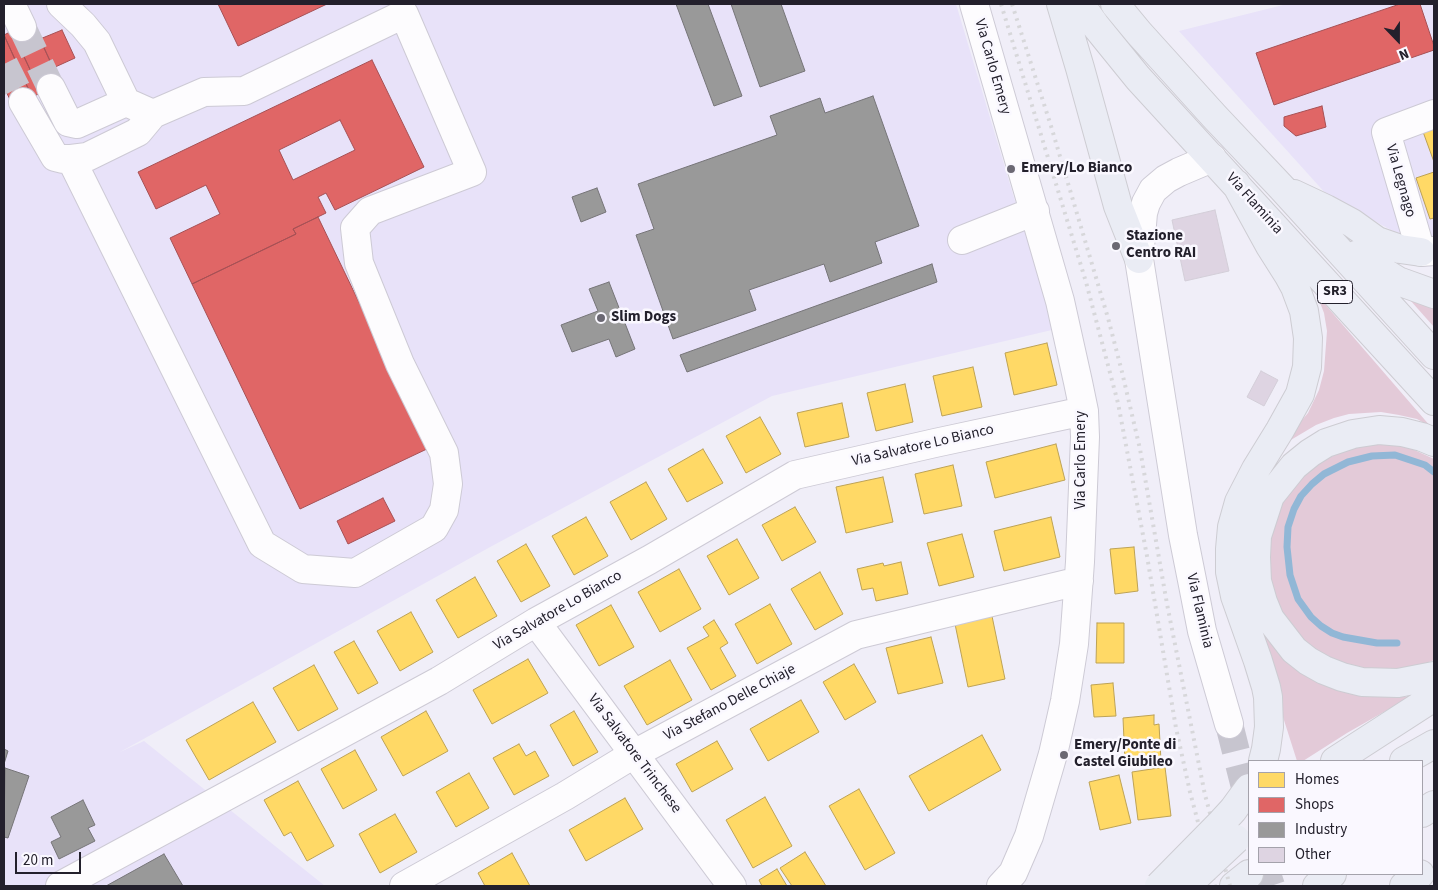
<!DOCTYPE html>
<html>
<head>
<meta charset="utf-8">
<style>
	body { margin:0 }
	#map { position:relative; width:1438px; height:890px; overflow:hidden; background:#f0eef8; font-family:"Source Sans 3",sans-serif }
	canvas { display:block }
	.frame { position:absolute; inset:0; border:5px solid #23202c; pointer-events:none }
	.legend { position:absolute; left:1248px; top:760px; width:175px; height:115px; box-sizing:border-box; background:#faf8ff; border:1px solid #a4a2ab; margin:0; padding:6px 9px; list-style:none; font-size:15px; color:#23202c }
	.legend li { display:flex; align-items:center; gap:10px; height:25px }
	.legend b { width:25px; border:1px solid #a4a2ab }
	.north { position:absolute; left:1373px; top:15px; width:50px; height:50px; -webkit-text-stroke:4px #faf8ff; paint-order:stroke; rotate:158deg; font-size:14px; font-weight:700; line-height:20px; text-align:center; color:#23202c }
	.north::after { content:''; display:block; margin:auto; width:18px; height:22px; background:#23202c; clip-path:polygon(50% 0,100% 100%,50% 72%,0 100%) }
	.scale { position:absolute; left:15px; top:852px; width:66px; height:22px; box-sizing:border-box; border:2px solid #23202c; border-top:0; padding-left:6px; font-size:15px; line-height:18px; white-space:nowrap; color:#23202c; -webkit-text-stroke:4px #faf8ff; paint-order:stroke }
</style>
</head>
<body>
<div id="map">
<canvas width="1438" height="890"></canvas>
<div class="frame"></div>
<ul class="legend">
<li><b style="height:14px;background:#ffd966"></b>Homes</li>
<li><b style="height:14px;background:#e06666"></b>Shops</li>
<li><b style="height:14px;background:#999"></b>Industry</li>
<li><b style="height:14px;background:#ded4e2"></b>Other</li>
</ul>
<div class="north">N</div>
<div class="scale">20 m</div>
</div>
<script>
const context = document.querySelector('canvas').getContext('2d');
context.lineJoin = 'round';
function paint(path, color) { context.fillStyle = color; context.fill(path, 'evenodd'); }
const toPath = rows => new Path2D(rows.map(r => 'M' + r).join(''));
function stroke(path, color, width, dash) { context.strokeStyle = color; context.lineWidth = width; context.lineCap = dash ? 'butt' : 'round'; context.setLineDash(dash || []); context.stroke(path); }
function label(font, color, halo, rows, align = 'center') {
  context.font = font + ' "Source Sans 3",sans-serif'; context.lineWidth = 5; context.setLineDash([]); context.textBaseline = 'middle'; context.strokeStyle = halo; context.fillStyle = color; for (const [text, x, y, turn = 0] of rows) {
    context.save(); context.translate(x, y); context.rotate((+turn || 0) * Math.PI / 180); context.textAlign = isNaN(turn) ? turn : align; if (halo) context.strokeText(text, 0, 0); context.fillText(text, 0, 0); context.restore();
  }
}
paint(toPath([
	[26,4,956,4,1015,201,1036,256,1056,329,772,396,492,546,120,752,144,741,325,886,4,886,4,29,29,16],
	[1287,4,1434,4,1434,238,1400,235,1327,195,1179,31]
]), '#e8e2f9');
paint(toPath([
	[1317,295,1431,427,1417,419,1399,415,1381,412,1349,414,1334,418,1316,425,1279,447,1308,413,1319,390,1324,371,1327,331,1324,313],
	[1410,300,1434,306,1434,327],
	[1376,441,1410,448,1434,459,1434,660,1400,674,1349,669,1312,652,1289,630,1273,598,1268,561,1271,524,1290,486,1313,464,1343,452],
	[1254,626,1262,628,1303,671,1330,687,1353,693,1410,697,1347,733,1303,761,1297,761]
]), '#e3cad8');
const homes = toPath([
	[1434,124,1434,162,1422,129,1434,124],
	[1434,172,1434,218,1430,219,1416,178,1434,172],
	[1047,343,1057,385,1014,395,1005,353,1047,343],
	[973,367,982,407,942,416,933,376,973,367],
	[905,384,913,422,876,431,867,393,905,384],
	[842,403,849,437,805,447,797,413,842,403],
	[760,417,781,454,746,473,726,436,760,417],
	[1056,444,1065,480,995,498,986,462,1056,444],
	[703,449,723,483,687,502,668,469,703,449],
	[953,465,962,506,924,514,915,474,953,465],
	[883,477,893,522,846,533,836,487,883,477],
	[646,482,667,519,631,540,610,502,646,482],
	[795,507,816,542,782,561,762,525,795,507],
	[586,517,608,556,574,575,552,536,586,517],
	[1051,517,1060,557,1004,571,994,531,1051,517],
	[962,534,974,577,939,586,927,543,962,534],
	[737,539,759,578,729,595,707,556,737,539],
	[526,544,550,586,521,602,497,561,526,544],
	[1134,547,1138,591,1115,594,1110,549,1134,547],
	[901,562,908,594,876,601,873,588,862,590,857,569,883,563,884,566,901,562],
	[679,569,701,609,660,632,638,592,679,569],
	[820,572,843,614,815,630,791,589,820,572],
	[475,577,497,616,458,638,436,600,475,577],
	[770,604,792,644,757,664,735,624,770,604],
	[611,605,634,647,599,666,576,625,611,605],
	[411,612,433,652,400,671,377,631,411,612],
	[992,616,1005,679,968,687,955,624,992,616],
	[714,620,728,643,720,648,736,676,711,690,687,648,709,636,703,627,714,620],
	[1097,623,1124,623,1124,663,1096,663,1097,623],
	[931,637,943,683,898,694,886,648,931,637],
	[354,641,378,683,358,694,334,652,354,641],
	[528,659,548,693,492,724,473,690,528,659],
	[670,660,692,700,647,725,624,686,670,660],
	[854,664,876,702,845,720,823,682,854,664],
	[314,665,338,709,298,731,273,688,314,665],
	[1113,683,1116,716,1094,717,1091,685,1113,683],
	[801,700,819,732,768,761,750,729,801,700],
	[253,702,276,742,209,780,186,740,253,702],
	[426,711,448,751,403,776,381,737,426,711],
	[574,711,598,752,573,766,550,725,574,711],
	[1154,715,1154,725,1159,724,1161,761,1125,763,1123,718,1154,715],
	[982,735,1001,770,929,811,909,776,982,735],
	[717,741,733,769,692,792,676,764,717,741],
	[519,744,526,756,535,751,549,776,514,795,493,758,519,744],
	[355,750,377,790,343,809,321,769,355,750],
	[1165,767,1171,816,1138,820,1132,772,1165,767],
	[469,773,489,808,456,827,436,792,469,773],
	[1119,775,1131,823,1100,830,1089,782,1119,775],
	[298,781,334,846,307,861,291,832,284,836,264,800,298,781],
	[859,789,895,853,865,870,829,806,859,789],
	[765,797,792,846,753,868,726,820,765,797],
	[625,798,643,829,586,861,569,830,625,798],
	[395,814,417,852,380,873,359,834,395,814],
	[805,852,826,886,792,886,780,868,805,852],
	[512,853,530,886,485,886,478,873,512,853],
	[777,869,787,886,762,886,759,880,777,869]
]);
paint(homes, '#ffd966');
stroke(homes, '#bda255', 1);
const shops = toPath([
	[218,4,327,4,238,46,218,4],
	[1400,4,1420,4,1434,46,1434,50,1274,105,1256,53,1400,4],
	[32,22,61,84,41,93,12,31,32,22],
	[62,30,75,58,53,68,40,39,62,30],
	[12,31,41,93,32,97,4,35,12,31],
	[4,35,32,97,13,106,4,87,4,35],
	[372,60,424,167,335,210,326,193,318,197,326,213,293,229,296,234,192,284,170,238,220,214,206,185,156,209,138,172,372,60],
	[340,120,355,150,293,180,279,150,340,120],
	[1322,106,1326,127,1296,136,1284,126,1284,117,1322,106],
	[318,217,429,448,300,509,192,284,296,234,293,229,318,217],
	[383,498,395,521,348,544,337,521,383,498]
]);
paint(shops, '#e06666');
stroke(shops, '#a75155', 1);
const industry = toPath([
	[676,4,708,4,742,96,714,106,676,4],
	[731,4,781,4,805,71,760,87,731,4],
	[873,96,919,226,875,242,882,263,830,282,824,264,749,290,756,310,673,339,636,235,654,229,638,184,777,135,770,116,820,98,825,113,873,96],
	[597,188,606,212,581,222,572,197,597,188],
	[932,264,937,282,687,372,680,355,932,264],
	[609,282,635,349,616,357,609,339,572,352,561,325,598,311,589,289,609,282],
	[4,749,8,751,4,764,4,749],
	[5,768,29,776,8,838,4,837,5,768],
	[83,800,95,825,88,828,95,841,59,859,51,842,61,837,51,817,83,800],
	[164,854,183,886,106,886,164,854]
]);
paint(industry, '#999');
stroke(industry, '#767578', 1);
stroke(toPath([
	[1397,643,1377,643,1343,637,1332,633,1321,626,1311,617,1298,599,1290,575,1287,547,1288,527,1294,509,1301,496,1312,484,1324,474,1348,462,1372,456,1395,455,1425,465,1434,472]
]), '#91b7d6', 7);
const building = toPath([
	[1215,210,1229,271,1185,281,1172,220,1215,210],
	[1261,371,1278,380,1264,406,1247,397,1261,371]
]);
paint(building, '#ded4e2');
stroke(building, '#d3ced8', 1);
stroke(toPath([
	[22,27,51,88],
	[4,64,23,102],
	[1229,724,1249,803],
	[1267,874,1271,886]
]), '#c7c5cf', 28, [28, 14]);
const minor = toPath([
	[11,4,22,27],
	[61,4,83,25,97,42,126,102],
	[974,4,1060,301,1078,382,1084,411,1085,437,1080,562,1074,644,1065,701,1053,754,1029,836,1013,873,1001,886],
	[51,88,68,122,77,124,126,102,153,114],
	[23,102,55,157,63,159,71,159,87,157,138,132,153,114,204,92,244,91,404,14,472,172,370,211,355,228,359,263,400,364,444,453,448,484,444,510,434,528,355,573,303,569,262,544,71,159],
	[1434,114,1386,132,1421,252,1434,251],
	[1212,158,1179,172,1166,179,1153,190,1146,203,1143,213,1139,259,1183,535,1193,585,1202,631,1229,724],
	[962,240,1035,211],
	[536,622,732,886],
	[60,886,439,681,536,622,649,560,795,475,935,443,1084,411],
	[404,886,565,796,634,754,856,635,1079,581]
]);
const highway = toPath([
	[1061,4,1080,68,1118,206,1139,259],
	[1080,4,1095,25,1138,78,1434,401],
	[1115,4,1139,33,1214,116,1282,188,1434,355],
	[1236,184,1270,246,1289,276,1295,287,1304,311,1308,338,1307,367,1300,394,1280,430,1256,469,1239,502,1232,527,1230,549,1230,572,1235,596,1258,661,1266,687,1268,697,1269,727,1266,749,1263,761],
	[1294,194,1326,209,1352,223,1377,241,1400,249,1421,252],
	[1356,255,1398,281,1434,294],
	[1434,442,1422,437,1402,432,1379,430,1353,434,1326,443,1310,453,1294,466,1270,496,1257,536,1256,557,1257,581,1263,602,1270,619,1294,650,1308,661,1324,670,1342,677,1362,682,1398,683,1434,676],
	[1335,761,1434,697],
	[1404,761,1434,744],
	[1422,813,1434,805],
	[1234,886,1249,874],
	[1317,886,1332,874],
	[1404,886,1420,874]
]);
stroke(minor, '#cdcad5', 30);
stroke(highway, '#cdccd2', 30);
stroke(minor, '#fdfcfe', 28);
stroke(highway, '#eaecf4', 28);
stroke(toPath([
	[1001,4,1086,282,1118,403,1147,556,1176,728,1190,792,1215,886],
	[1012,4,1051,126,1108,318,1122,372,1140,449,1167,604,1205,795,1230,886]
]), '#d7d7da', 4, [2.5, 5]);
const highwayBridge = toPath([
	[1159,886,1222,822,1233,810,1249,788],
	[1186,886,1236,839]
]);
stroke(highwayBridge, '#cdccd2', 30, []);
stroke(highwayBridge, '#eaecf4', 28);
for (const [x, y, r, color] of [
	[1011,169,5,"#6b6873"],
	[1116,246,5,"#6b6873"],
	[601,318,5,"#6b6873"],
	[1064,755,5,"#6b6873"]
]) { const dot = new Path2D(); dot.arc(x, y, r, 0, 2 * Math.PI); context.fillStyle = color; context.fill(dot); stroke(dot, '#faf8ff', 2); }
for (const [x, y, w] of [
	[1335,292,35]
]) { const box = new Path2D(); box.roundRect(x - w / 2, y - 11.5, w, 23, 4); context.fillStyle = '#faf8ff'; context.fill(box); stroke(box, '#23202c', 1); }
label('bold 14px', '#23202c', null, [
	["SR3",1335,292]
]);
label('15px', '#23202c', '#faf8ff', [
	["Via Carlo Emery",992,67,74],
	["Via Legnago",1400,181,74],
	["Via Flaminia",1254,204,48],
	["Via Salvatore Lo Bianco",923,446,-13],
	["Via Carlo Emery",1082,460,-90],
	["Via Salvatore Lo Bianco",558,611,-30],
	["Via Flaminia",1199,611,77],
	["Via Stefano Delle Chiaje",730,703,-28],
	["Via Salvatore Trinchese",634,754,53]
]);
label('bold 15px', '#23202c', '#faf8ff', [
	["Emery/Lo Bianco",1021,169],
	["Stazione",1126,237],
	["Centro RAI",1126,254],
	["Slim Dogs",611,318],
	["Emery/Ponte di",1074,746],
	["Castel Giubileo",1074,763]
], 'left');
</script>
</body>
</html>
